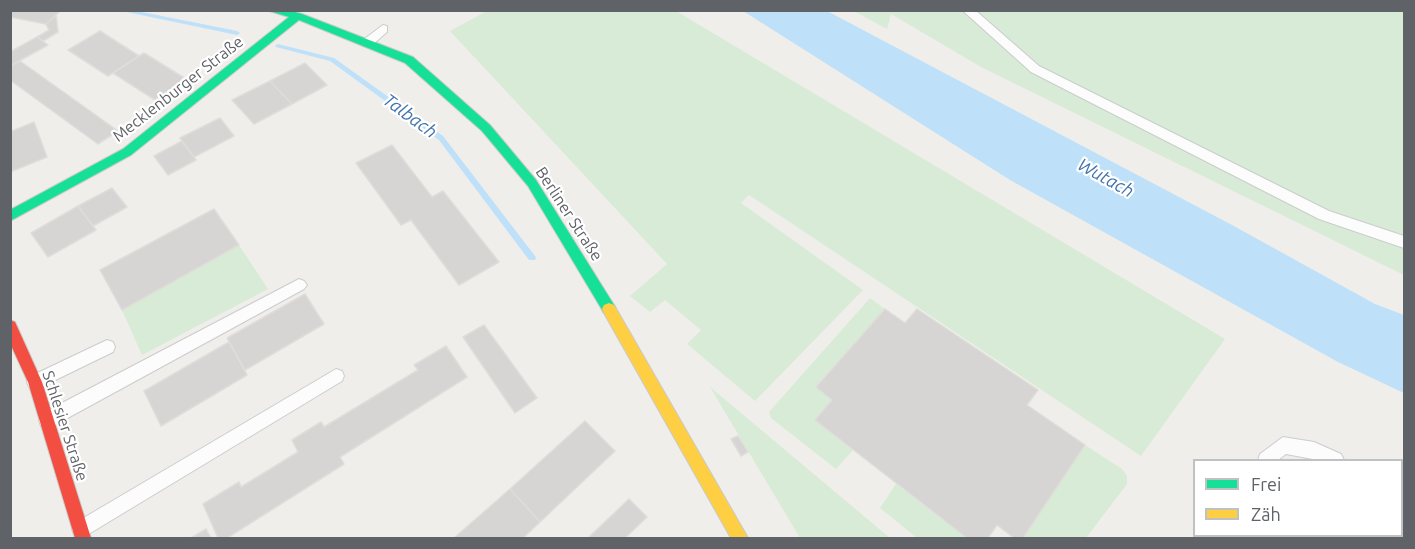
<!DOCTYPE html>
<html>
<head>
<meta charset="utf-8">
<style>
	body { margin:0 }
	#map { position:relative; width:1415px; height:549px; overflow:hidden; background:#efeeea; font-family:Ubuntu,sans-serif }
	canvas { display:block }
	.frame { position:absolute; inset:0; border:12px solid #5f6368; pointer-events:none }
	.legend { position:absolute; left:1193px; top:459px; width:210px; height:78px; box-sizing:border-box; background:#fff; border:2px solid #bfc1c3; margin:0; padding:8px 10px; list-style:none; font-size:18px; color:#5f6368 }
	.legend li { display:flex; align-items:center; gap:12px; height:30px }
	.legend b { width:30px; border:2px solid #bfc1c3 }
</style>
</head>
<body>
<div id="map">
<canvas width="1415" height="549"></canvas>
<div class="frame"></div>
<ul class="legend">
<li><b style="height:8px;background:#16e098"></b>Frei</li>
<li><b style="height:8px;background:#ffcf43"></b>Zäh</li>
</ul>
</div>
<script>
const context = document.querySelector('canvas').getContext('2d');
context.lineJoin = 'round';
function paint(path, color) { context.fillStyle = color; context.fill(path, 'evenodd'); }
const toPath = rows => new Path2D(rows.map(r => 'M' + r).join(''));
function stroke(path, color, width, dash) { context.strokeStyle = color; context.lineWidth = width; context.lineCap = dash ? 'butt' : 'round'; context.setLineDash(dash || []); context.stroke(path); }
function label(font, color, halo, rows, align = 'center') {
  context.font = font + ' Ubuntu,sans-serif'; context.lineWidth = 4.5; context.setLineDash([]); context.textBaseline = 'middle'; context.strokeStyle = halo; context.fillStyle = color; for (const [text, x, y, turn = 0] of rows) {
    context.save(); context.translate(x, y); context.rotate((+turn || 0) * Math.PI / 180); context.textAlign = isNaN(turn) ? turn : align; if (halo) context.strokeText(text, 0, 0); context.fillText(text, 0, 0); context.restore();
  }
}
paint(toPath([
	[487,11,676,11,1225,339,1141,456,749,195,741,203,863,290,755,401,687,344,701,330,665,300,650,312,630,296,667,264,450,31],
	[854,11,1404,11,1404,275,981,67,891,14,887,29],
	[239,245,268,289,142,355,122,310],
	[870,298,885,309,816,386,832,400,815,420,853,450,836,469,771,418,769,412],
	[710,387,890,538,800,538],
	[1085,445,1122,469,1127,476,1127,484,1086,538,1023,538],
	[896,484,967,538,917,538,880,508]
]), '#d8ebd6');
paint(toPath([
	[743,11,827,11,1232,225,1375,304,1404,315,1404,393,1338,362,1010,180]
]), '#bfe0f9');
paint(toPath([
	[117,10,132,10,237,31,240,33,237,35,117,10],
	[278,44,334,58,443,136,535,256,536,258,535,260,529,260,439,140,330,61,276,47,275,46,278,44]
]), '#bfe0f9');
const building = toPath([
	[10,10,59,10,60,11,46,24,10,17,10,10],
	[56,15,58,32,43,41,37,37,49,30,46,24,56,15],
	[100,31,139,56,108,76,68,50,100,31],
	[37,37,48,45,10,66,10,52,37,37],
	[144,53,186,79,155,100,113,73,144,53],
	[20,61,118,131,98,144,10,80,10,66,20,61],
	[305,63,327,85,292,104,270,81,305,63],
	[270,81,292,104,254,124,232,100,270,81],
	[220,118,234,136,194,157,180,138,220,118],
	[34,122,47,157,10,172,10,132,34,122],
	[182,141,196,160,168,175,154,156,182,141],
	[392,145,432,197,443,191,499,262,459,285,411,220,401,225,356,163,392,145],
	[112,188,127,207,93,226,78,206,112,188],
	[78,206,96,230,48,257,31,233,78,206],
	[214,209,239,245,122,310,100,270,214,209],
	[305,294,324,324,245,370,227,338,305,294],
	[885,309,905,323,917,309,1038,390,1027,405,1085,445,1023,538,1014,538,997,525,988,538,967,538,815,420,832,400,816,387,885,309],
	[484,325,537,398,515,413,463,337,484,325],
	[229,342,247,375,161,426,144,391,229,342],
	[446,346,467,377,340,457,344,464,227,538,218,538,203,504,239,482,241,487,298,452,292,440,321,422,324,427,418,370,414,365,446,346],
	[585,421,615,451,540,522,510,489,585,421],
	[738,436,748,452,741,456,731,439,738,436],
	[510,489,540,522,523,538,454,538,510,489],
	[629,499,647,517,625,538,588,538,629,499],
	[206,529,211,538,191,538,206,529]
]);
paint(building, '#d6d5d3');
stroke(building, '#deddd9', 1.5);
const lane = toPath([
	[962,10,975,10,1039,66,1329,211,1404,236,1404,248,1319,219,1031,72,962,10],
	[383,25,387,26,387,32,371,46,363,46,363,40,383,25],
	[299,279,304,281,307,285,304,289,53,426,47,428,41,426,39,420,41,414,299,279],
	[107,340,113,342,115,347,113,352,41,387,35,389,29,387,27,382,29,377,107,340],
	[336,369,342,371,344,376,342,381,87,535,81,538,75,535,72,529,75,523,336,369],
	[1283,437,1314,442,1341,454,1344,460,1318,460,1286,454,1278,460,1258,460,1260,454,1283,437],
	[1402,484,1404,485,1404,503,1402,502,1402,484],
	[1404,525,1404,538,1393,538,1394,536,1402,536,1402,526,1404,525],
	[1213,536,1232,536,1231,538,1212,538,1213,536],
	[1311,536,1329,536,1328,538,1310,538,1311,536]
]);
const fast = toPath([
	[266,10,288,10,302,14,413,57,490,125,536,180,614,305,616,309,614,313,609,315,604,313,528,186,482,131,405,63,299,20,131,155,10,221,10,210,123,149,289,17,266,10]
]);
const slow = toPath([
	[609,303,614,305,748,538,731,538,604,313,602,309,604,305,609,303]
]);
const jam = toPath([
	[10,320,15,322,42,382,91,538,75,538,28,382,10,343,10,320]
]);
stroke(lane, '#cbcccc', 2);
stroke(fast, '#cacacb', 2);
stroke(slow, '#cacacb', 2);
stroke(jam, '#cacacb', 2);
paint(lane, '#fdfcfc');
paint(fast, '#16e098');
paint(slow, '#ffcf43');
paint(jam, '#f24e42');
label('16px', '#5f6368', '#fff', [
	["Mecklenburger Straße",178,89,-38],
	["Berliner Straße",569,214,57],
	["Schlesier Straße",65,426,72]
]);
label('italic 18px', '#4174aa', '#fff', [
	["Talbach",410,116,36],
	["Wutach",1106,178,29]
]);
</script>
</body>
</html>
